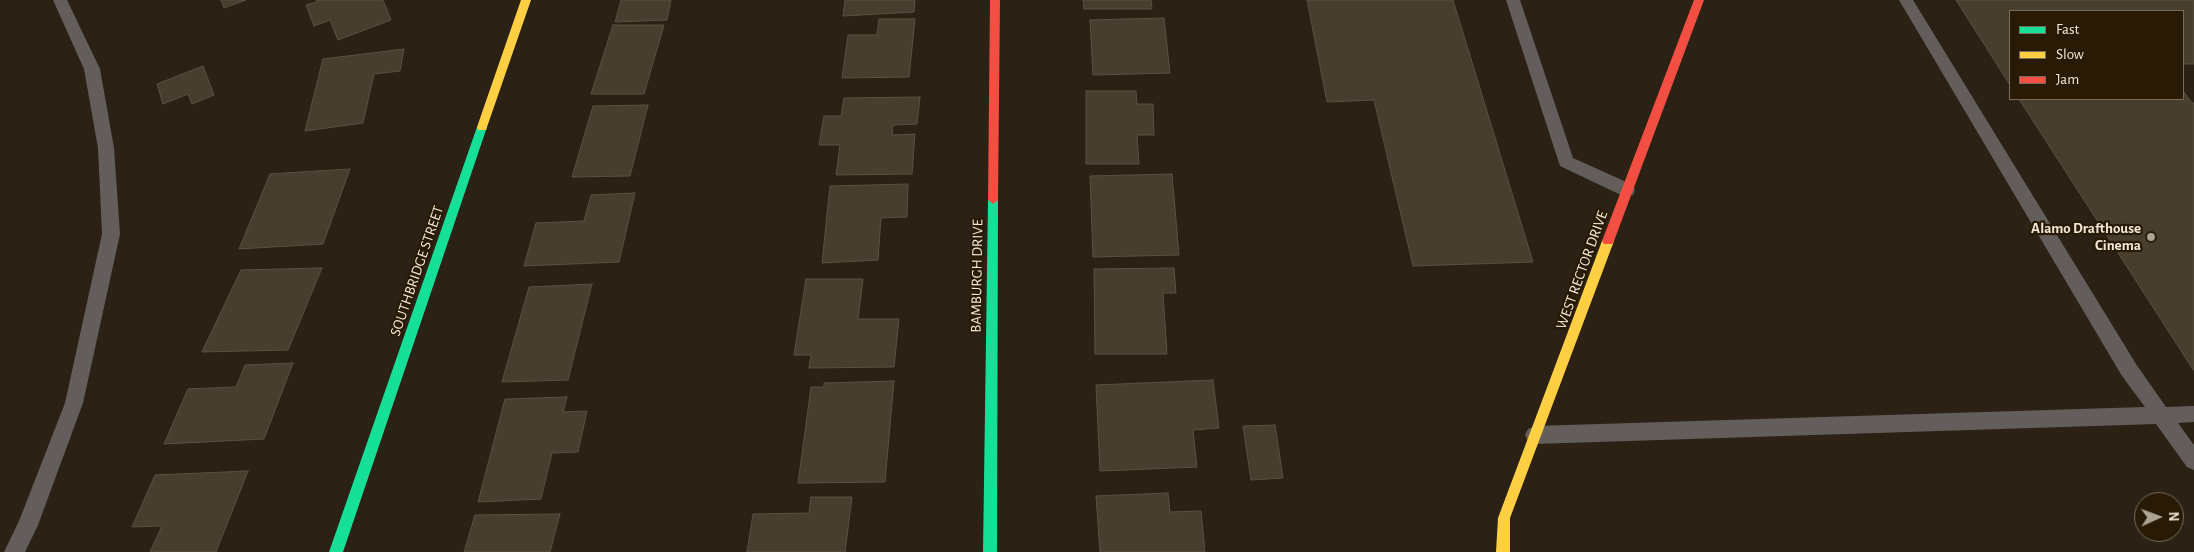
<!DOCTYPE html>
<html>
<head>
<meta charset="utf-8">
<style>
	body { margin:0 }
	#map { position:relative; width:2194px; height:552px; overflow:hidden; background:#2b2215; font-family:"Alegreya Sans",sans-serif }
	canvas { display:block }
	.legend { position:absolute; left:2009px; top:10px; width:175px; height:90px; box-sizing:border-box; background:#281a04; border:1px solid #796c5a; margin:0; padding:6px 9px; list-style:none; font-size:15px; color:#f2e8da }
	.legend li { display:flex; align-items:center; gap:10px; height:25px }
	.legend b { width:25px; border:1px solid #796c5a }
	.north { position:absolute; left:2134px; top:492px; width:50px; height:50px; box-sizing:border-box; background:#281a04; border:1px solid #796c5a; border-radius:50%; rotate:88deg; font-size:14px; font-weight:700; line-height:20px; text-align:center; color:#f2e8da }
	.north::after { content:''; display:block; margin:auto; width:18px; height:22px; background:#aca395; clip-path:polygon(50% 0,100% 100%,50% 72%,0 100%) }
</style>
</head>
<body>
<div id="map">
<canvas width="2194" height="552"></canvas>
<ul class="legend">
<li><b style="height:6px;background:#16e098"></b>Fast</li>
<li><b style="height:6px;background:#ffcf43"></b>Slow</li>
<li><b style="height:6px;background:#f24e42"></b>Jam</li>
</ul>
<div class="north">N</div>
</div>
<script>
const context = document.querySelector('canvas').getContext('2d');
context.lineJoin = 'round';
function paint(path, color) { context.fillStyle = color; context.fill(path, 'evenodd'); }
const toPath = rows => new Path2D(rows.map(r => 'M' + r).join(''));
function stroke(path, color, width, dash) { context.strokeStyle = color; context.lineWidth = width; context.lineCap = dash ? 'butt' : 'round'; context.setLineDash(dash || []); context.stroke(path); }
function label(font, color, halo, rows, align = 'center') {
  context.font = font + ' "Alegreya Sans",sans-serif'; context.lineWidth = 4.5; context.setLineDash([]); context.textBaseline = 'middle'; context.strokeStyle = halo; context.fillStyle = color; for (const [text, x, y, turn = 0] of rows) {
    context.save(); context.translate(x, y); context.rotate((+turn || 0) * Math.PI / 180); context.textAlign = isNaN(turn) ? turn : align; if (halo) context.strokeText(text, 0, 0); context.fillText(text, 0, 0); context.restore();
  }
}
const building = toPath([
	[221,0,246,0,224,8,221,0],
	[316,0,383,0,391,20,338,40,330,20,314,26,306,5,317,2,316,0],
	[621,0,671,0,667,20,615,22,621,0],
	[845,0,915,0,914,12,843,16,845,0],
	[1083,0,1151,0,1152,9,1084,9,1083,0],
	[1307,0,1453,0,1533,262,1413,266,1374,100,1327,102,1307,0],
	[1956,0,2194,0,2194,64,2183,64,2183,11,2010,11,2010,85,1956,0],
	[1164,18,1170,73,1093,75,1090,20,1164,18],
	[879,19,915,19,909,77,842,78,848,35,877,35,879,19],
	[613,25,664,25,644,94,591,94,613,25],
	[404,49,400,71,374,74,363,123,305,131,323,59,404,49],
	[203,66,214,95,192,104,188,94,163,104,157,84,203,66],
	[1086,91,1136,91,1137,104,1153,104,1154,135,1137,135,1139,164,1086,164,1086,91],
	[2183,91,2192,103,2194,103,2194,371,2019,99,2183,99,2183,91],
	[920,97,917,124,893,125,892,135,915,134,912,174,836,175,840,145,819,145,824,116,841,116,844,98,920,97],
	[648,105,630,176,572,177,593,106,648,105],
	[350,169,323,244,239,249,270,174,350,169],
	[1172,174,1179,255,1093,257,1090,176,1172,174],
	[908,184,907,217,881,218,878,260,822,263,830,186,908,184],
	[635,193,619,262,524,266,536,223,584,221,591,195,635,193],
	[322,268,288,350,202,352,241,270,322,268],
	[1174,268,1176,293,1163,293,1167,354,1095,354,1094,269,1174,268],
	[806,279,863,279,858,319,899,319,894,367,809,368,811,355,794,355,806,279],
	[592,284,568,380,502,382,529,287,592,284],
	[293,363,264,439,164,444,188,389,236,387,245,365,293,363],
	[1213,380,1219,428,1193,430,1197,467,1100,471,1096,385,1213,380],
	[894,381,885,482,798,483,811,387,824,387,824,383,894,381],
	[567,397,563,412,587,411,578,452,552,453,541,499,478,502,505,399,567,397],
	[1275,425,1283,478,1251,480,1243,426,1275,425],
	[248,471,216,552,150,552,162,526,132,527,155,475,248,471],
	[1168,493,1170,512,1201,511,1205,552,1100,552,1096,496,1168,493],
	[811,497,852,497,845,552,747,552,753,514,809,513,811,497],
	[560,514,550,552,464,552,475,515,560,514]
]);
paint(building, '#483e2d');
stroke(building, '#595147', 1);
paint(toPath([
	[53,0,67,0,100,69,114,148,120,234,83,403,38,525,25,552,4,552,19,521,65,403,102,234,98,148,84,69,53,0],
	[1506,0,1520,0,1573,158,1633,185,1635,190,1633,195,1627,196,1621,195,1560,166,1506,0],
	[1899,0,1913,0,2136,364,2166,407,2194,406,2194,422,2178,423,2194,445,2194,470,2187,467,2156,424,1535,444,1528,441,1525,435,1528,429,1535,426,2145,407,2122,376,1899,0]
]), '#635e5c');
paint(toPath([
	[482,123,487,127,343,552,329,552,477,127,482,123],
	[993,196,998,200,997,552,983,552,988,200,993,196]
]), '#16e098');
paint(toPath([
	[521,0,531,0,487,127,486,130,478,130,477,127,521,0],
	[1608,237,1612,238,1614,241,1510,518,1510,552,1496,552,1498,518,1602,241,1604,238,1608,237]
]), '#ffcf43');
paint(toPath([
	[990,0,1000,0,998,200,993,204,988,200,990,0],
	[1694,0,1704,0,1614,241,1612,244,1604,244,1602,241,1694,0]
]), '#f24e42');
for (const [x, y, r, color] of [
	[2151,237,5,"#aca395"]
]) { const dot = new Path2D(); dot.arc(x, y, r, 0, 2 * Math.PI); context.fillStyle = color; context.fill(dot); stroke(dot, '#281a04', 2); }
label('bold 15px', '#f2e8da', '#281a04', [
	["Alamo Drafthouse",2141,228],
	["Cinema",2141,245]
], 'right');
label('15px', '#f2e8da', '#281a04', [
	["WEST RECTOR DRIVE",1582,270,-70],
	["SOUTHBRIDGE STREET",417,271,-71],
	["BAMBURGH DRIVE",977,276,-89]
]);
</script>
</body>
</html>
